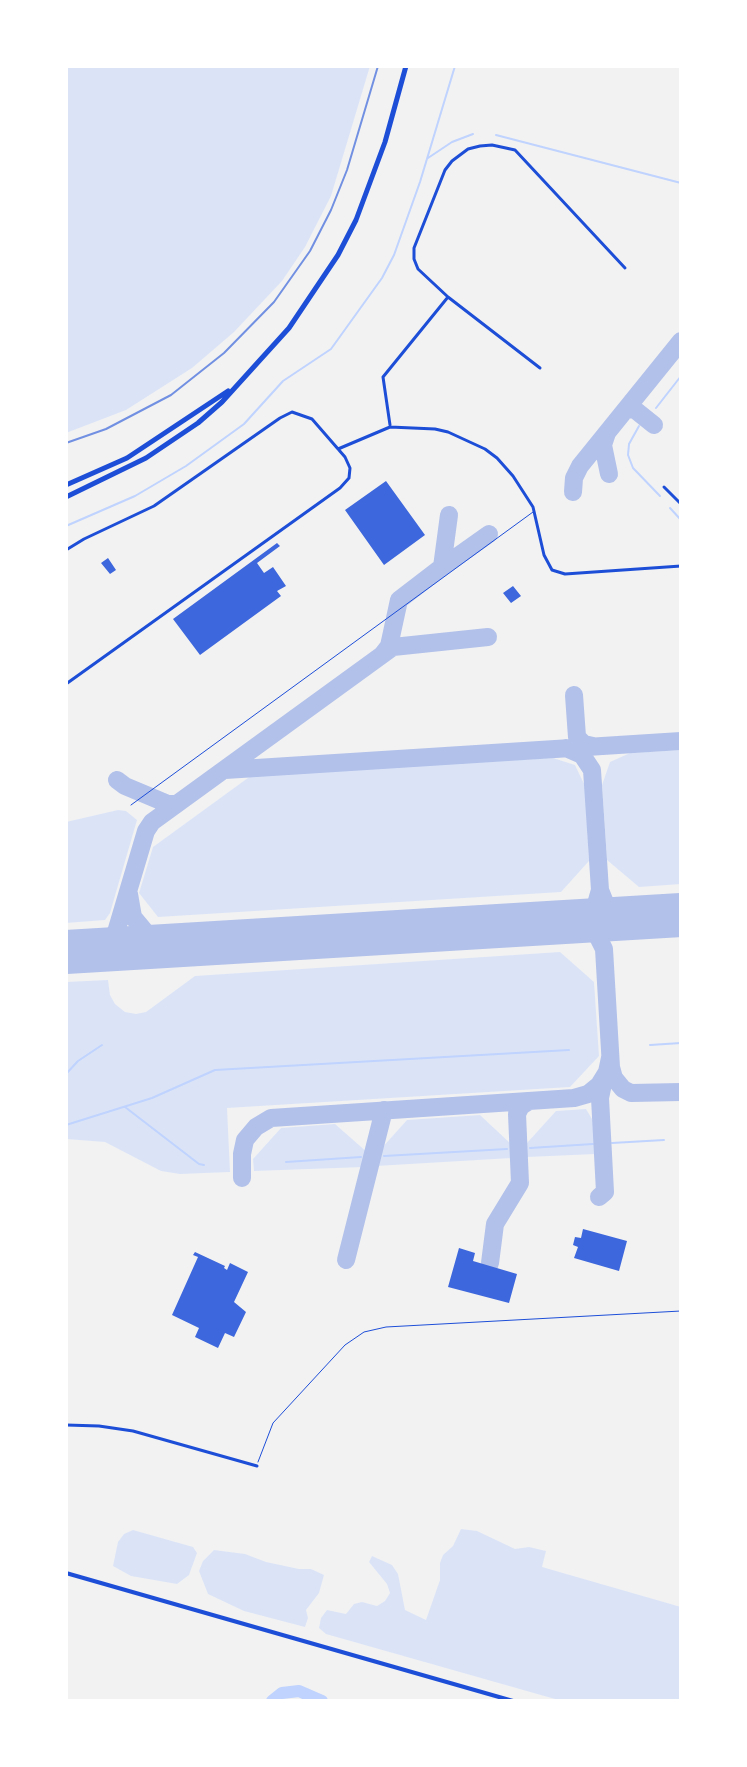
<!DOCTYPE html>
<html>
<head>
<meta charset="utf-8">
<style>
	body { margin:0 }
	#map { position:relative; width:747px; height:1767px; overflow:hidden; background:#f2f2f2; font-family:"Open Sans",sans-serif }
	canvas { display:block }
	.frame { position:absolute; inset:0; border:68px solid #fff; pointer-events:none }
</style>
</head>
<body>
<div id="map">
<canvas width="747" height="1767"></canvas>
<div class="frame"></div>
</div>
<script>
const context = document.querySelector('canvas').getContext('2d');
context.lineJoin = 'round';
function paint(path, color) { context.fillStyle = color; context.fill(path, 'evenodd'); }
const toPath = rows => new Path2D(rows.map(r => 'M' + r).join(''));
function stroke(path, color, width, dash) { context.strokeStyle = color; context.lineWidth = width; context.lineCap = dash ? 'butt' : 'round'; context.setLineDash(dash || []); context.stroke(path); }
paint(toPath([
	[66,66,370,66,331,196,305,247,282,281,234,332,192,368,126,410,66,433],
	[681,750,681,884,639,887,607,860,602,785,610,762,630,753],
	[553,758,575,765,585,786,589,861,561,892,158,917,139,893,153,847,252,775],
	[118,810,126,811,137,820,110,913,105,920,66,923,66,822],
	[560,952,594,982,599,1056,570,1087,227,1108,230,1172,180,1174,161,1171,105,1142,66,1139,66,982,108,980,110,995,115,1004,125,1012,136,1014,146,1012,195,976],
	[586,1109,595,1124,596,1154,527,1157,527,1143,556,1111],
	[480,1115,511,1144,512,1158,376,1166,380,1150,407,1120],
	[335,1124,368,1153,364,1167,254,1171,253,1159,281,1128],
	[461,1529,477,1531,515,1549,529,1547,546,1551,542,1567,681,1607,681,1701,562,1701,326,1634,319,1628,321,1618,327,1610,346,1614,354,1604,362,1602,377,1606,385,1601,390,1593,387,1584,369,1562,372,1556,392,1565,398,1574,405,1610,426,1620,440,1580,440,1563,443,1555,453,1546],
	[133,1530,193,1547,197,1553,189,1575,177,1584,131,1576,113,1566,118,1542,124,1534],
	[214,1550,245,1554,266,1562,299,1569,311,1569,324,1575,319,1593,306,1610,308,1618,305,1627,244,1611,208,1594,199,1571,203,1561]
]), '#dbe4f7');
stroke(toPath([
	[496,135,681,183],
	[428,158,452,142,473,134],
	[656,408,681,376],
	[639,426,629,444,628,455,633,468,660,496],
	[670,508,681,520],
	[66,526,135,496,186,466,244,424,283,381,331,349,382,278,394,255,420,182,455,66],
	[650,1045,681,1043],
	[66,1074,78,1061,102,1045],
	[125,1107,199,1164,204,1165],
	[66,1125,152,1098,215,1070,569,1050],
	[612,1143,664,1140],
	[530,1148,593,1144],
	[384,1156,507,1149],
	[286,1162,361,1157]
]), '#bfd3fe', 2);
stroke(toPath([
	[272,1701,282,1693,299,1691,322,1701]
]), '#bfd3fe', 12);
stroke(toPath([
	[625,410,634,409,654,425],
	[607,433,603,445,609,474],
	[573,492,574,478,580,466,681,341],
	[441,568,489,534],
	[382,655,389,646,399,600,442,567,449,515],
	[574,695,577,737,584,744,593,746],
	[566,748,582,755,592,770,600,890,596,904,590,912,579,918,567,919],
	[225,770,681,741],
	[117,780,125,786,168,804,177,804],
	[600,890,606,905,624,916,681,913],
	[129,894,133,917,148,935,168,942,195,941],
	[512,926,580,923,595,931,604,949,611,1067,614,1078,623,1089,631,1093,681,1092],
	[66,950,98,947,109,940,116,932,146,831,152,822,393,647,488,637],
	[242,1178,242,1154,245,1140,256,1127,271,1118,574,1098,588,1094,599,1085,607,1072,610,1058],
	[599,1197,605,1192,600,1098,604,1079],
	[346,1260,384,1110],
	[490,1263,495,1224,520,1183,517,1114,521,1106,529,1101]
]), '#b2c1ea', 18);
stroke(toPath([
	[66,952,681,915]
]), '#b2c1ea', 44);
paint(toPath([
	[386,481,425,535,384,565,345,510],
	[277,543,280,546,257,563,264,573,273,567,286,586,277,591,281,596,200,655,173,619],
	[108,558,116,570,110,574,101,563],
	[513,586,521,596,511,603,503,593],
	[583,1229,627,1241,619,1271,574,1258,578,1247,573,1245,575,1237,581,1238],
	[459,1248,475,1253,473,1261,517,1274,509,1303,448,1287],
	[195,1252,225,1266,224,1268,227,1270,230,1263,248,1272,234,1302,246,1312,234,1337,225,1333,218,1348,195,1337,199,1328,172,1315,198,1257,193,1255]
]), '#3d67dc');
stroke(toPath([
	[131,805,533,512],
	[258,1462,273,1423,345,1345,364,1332,386,1327,681,1311]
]), '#1d4ed8', 1);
stroke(toPath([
	[540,368,448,297,418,269,414,259,414,248,445,170,452,161,468,149,480,146,492,145,515,150,625,268],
	[390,425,383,377,448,297],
	[338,449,390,427,435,429,448,432,485,449,497,458,513,476,533,507,544,555,552,570,565,574,681,566],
	[664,487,681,504],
	[66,550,84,539,154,506,280,418,292,412,312,419,345,457,350,468,349,478,340,488,66,684],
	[66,1425,99,1426,133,1431,257,1466]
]), '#1d4ed8', 3);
stroke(toPath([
	[66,1573,513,1701]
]), '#1d4ed8', 4);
stroke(toPath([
	[66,485,127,458,228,391],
	[66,497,146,458,198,423,222,402,289,328,338,255,356,220,385,142,406,66]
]), '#1d4ed8', 5);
stroke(toPath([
	[66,443,106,429,171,395,224,353,274,302,310,251,331,210,347,170,378,66]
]), '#7290e2', 2);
</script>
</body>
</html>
